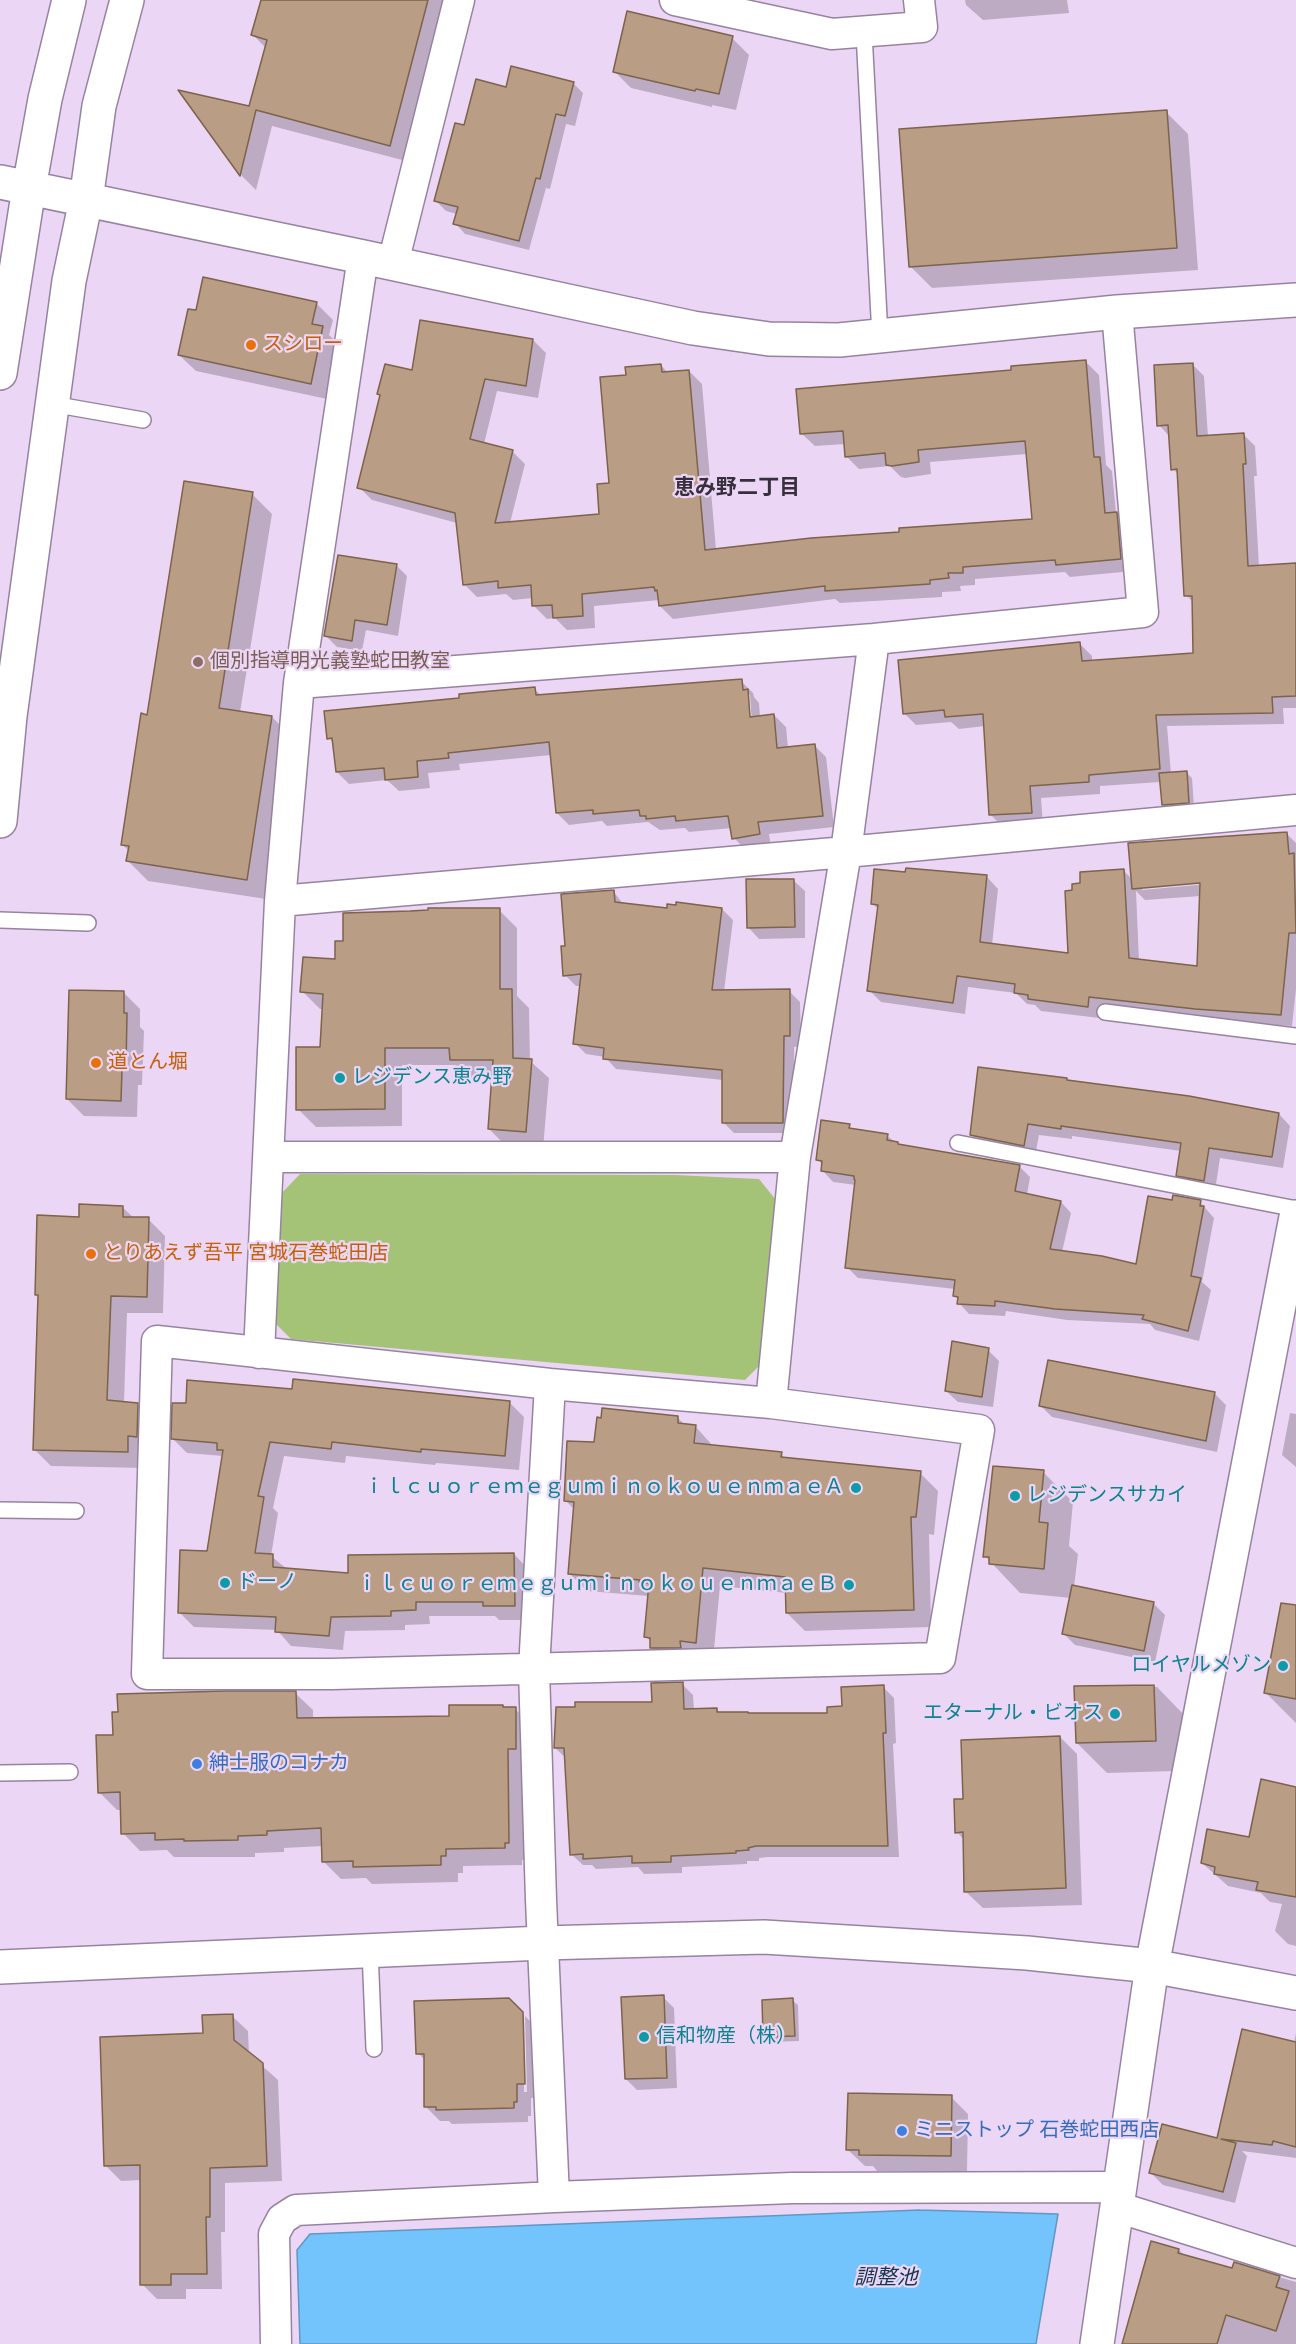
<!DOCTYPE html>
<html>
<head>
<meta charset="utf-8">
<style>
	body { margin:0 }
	canvas { display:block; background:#ecd6f5 }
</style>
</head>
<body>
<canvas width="1296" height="2344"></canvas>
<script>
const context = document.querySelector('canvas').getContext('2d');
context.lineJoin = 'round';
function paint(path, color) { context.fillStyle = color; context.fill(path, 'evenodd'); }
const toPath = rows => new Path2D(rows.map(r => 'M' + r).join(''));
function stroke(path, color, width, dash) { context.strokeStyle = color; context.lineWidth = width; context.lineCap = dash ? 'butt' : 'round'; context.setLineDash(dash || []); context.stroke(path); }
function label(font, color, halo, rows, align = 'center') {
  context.font = font + ' "Space Grotesk","Noto Sans JP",sans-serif'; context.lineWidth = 4.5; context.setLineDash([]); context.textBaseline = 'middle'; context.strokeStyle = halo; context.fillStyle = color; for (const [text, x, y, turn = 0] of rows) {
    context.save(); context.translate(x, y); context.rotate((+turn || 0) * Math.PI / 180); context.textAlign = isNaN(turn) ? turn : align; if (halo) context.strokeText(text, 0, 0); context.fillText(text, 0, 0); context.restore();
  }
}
paint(toPath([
	[300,1174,675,1175,759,1179,780,1205,763,1362,745,1380,291,1339,275,1323,278,1197]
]), '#a4c376');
const water = toPath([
	[920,2210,1058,2214,1036,2344,300,2344,297,2250,310,2234,920,2210]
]);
paint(water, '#73c4fc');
stroke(water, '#6197c2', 1.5);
paint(toPath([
	[262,0,448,0,406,161,272,126,256,190,241,175,182,92,250,108,266,48,253,35],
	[965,0,1067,0,1069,13,983,20,966,5],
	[732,38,749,55,736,110,712,105,712,107,631,88,614,71],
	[573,83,583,93,575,126,566,124,550,189,546,188,529,250,465,234,455,223,457,214,446,211,436,201,465,127,507,88],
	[1166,112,1188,134,1198,270,932,288,910,266],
	[316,303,333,320,329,335,339,344,327,399,196,371,179,355],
	[533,340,546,353,538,398,497,391,484,444,512,451,525,464,510,523,601,516,611,484,628,376,661,365,668,373,689,371,702,384,716,550,1034,520,1027,454,930,462,931,474,905,478,901,477,890,466,859,469,846,456,845,444,815,446,802,434,1013,371,1086,362,1099,375,1106,465,1112,471,1116,513,1129,526,1133,571,1070,577,1065,572,975,579,975,585,960,586,961,591,942,592,942,597,840,603,835,599,673,619,660,606,660,600,594,606,595,628,567,630,555,618,547,619,534,606,533,598,513,600,506,594,477,597,464,584,457,523,372,500,359,487,413,372],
	[1192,364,1204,376,1208,437,1243,434,1255,446,1257,476,1254,476,1259,567,1296,564,1296,708,1283,708,1284,724,1167,726,1171,774,1187,773,1192,778,1194,807,1168,810,1163,805,1161,782,1100,786,1100,794,1041,798,1043,824,1002,826,990,814,985,726,959,729,951,722,916,725,904,713,1080,644,1092,656,1092,662,1195,654,1194,603,1186,595,1179,475,1173,469,1170,437,1159,425],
	[252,494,272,514,240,712,272,717,292,737,266,899,148,881,128,861,130,852,122,844,149,716],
	[396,565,407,576,398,636,366,630,362,651,337,647,326,636],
	[741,681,753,693,754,697,759,703,760,717,774,715,786,727,788,748,814,745,826,757,834,827,769,834,771,846,746,850,734,838,732,828,689,832,685,828,660,830,648,822,607,826,602,821,569,825,557,813,551,755,459,764,460,770,428,773,430,788,399,791,387,780,349,784,337,772,334,744,329,738,461,699,534,689,542,696],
	[747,692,750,695,752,724,749,724],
	[1287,834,1296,843,1296,989,1292,1026,1208,1020,1101,1008,1099,1018,1041,1011,1035,1005,1027,1004,1016,993,968,987,965,1014,881,1002,869,990,879,910,873,904,987,877,998,889,992,945,1070,955,1124,871,1133,880],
	[1208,881,1208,884,1142,890,1142,887],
	[1136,891,1145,900,1201,896,1198,968,1139,961],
	[793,880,805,891,805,938,759,939,748,927],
	[613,891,624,905,668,910,722,909,733,920,724,991,789,991,800,1002,801,1046,794,1047,794,1133,734,1133,723,1122,723,1080,616,1069,605,1057,586,1054,575,1043,581,986,576,986,565,975,566,948],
	[499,910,517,928,517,996,529,1008,530,1061,549,1078,543,1149,507,1147,489,1129,493,1078,469,1078,456,1065,402,1065,402,1126,316,1127,298,1109,321,1048,323,1009,320,1009,302,991,336,961,345,942],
	[123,992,140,1009,140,1027,144,1031,142,1085,138,1085,137,1117,84,1116,67,1099],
	[1066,1079,1069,1081,1279,1114,1290,1126,1283,1168,1220,1158,1215,1191,1189,1186,1177,1175,1181,1151,1072,1136,1072,1139,1039,1135,1035,1156,982,1146,971,1135],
	[849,1126,854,1131,887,1136,901,1146,1019,1166,1030,1177,1027,1195,1061,1202,1071,1213,1062,1252,1137,1266,1173,1202,1200,1202,1214,1218,1202,1282,1211,1290,1199,1341,1155,1330,1150,1324,1067,1320,1006,1311,1005,1316,969,1314,959,1303,959,1300,954,1295,955,1289,858,1278,847,1267,856,1185,833,1182,823,1171,823,1165,817,1159],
	[122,1207,134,1218,148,1219,165,1236,163,1313,127,1313,124,1402,137,1404,154,1421,144,1468,51,1466,34,1449,39,1296,37,1294,80,1218],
	[988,1350,999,1361,993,1407,958,1402,946,1391],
	[1050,1362,1215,1394,1226,1405,1217,1452,1052,1417,1041,1406],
	[294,1391,509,1402,524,1417,519,1470,436,1463,435,1465,346,1456,345,1463,284,1456,273,1508,278,1513,271,1556,287,1569,350,1574,514,1554,528,1569,529,1620,499,1620,495,1616,429,1616,430,1624,405,1625,405,1630,345,1631,343,1650,291,1646,277,1630,194,1627,179,1612,208,1553,223,1456,187,1453,173,1439,187,1404],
	[1290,1413,1296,1414,1296,1467,1282,1455],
	[678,1418,685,1425,695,1426,713,1446,781,1454,786,1459,920,1473,938,1491,934,1535,929,1534,931,1627,805,1631,787,1613,787,1593,720,1586,713,1660,670,1666,652,1648,651,1642,646,1636,649,1596,587,1591,569,1573,575,1510,565,1500,596,1443],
	[1043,1472,1073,1502,1069,1546,1078,1554,1074,1587,1154,1604,1165,1615,1155,1662,1075,1645,1064,1634,1071,1598,1020,1593,985,1556],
	[1296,1640,1296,1723,1266,1693],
	[682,1684,693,1695,694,1710,717,1709,721,1714,829,1715,883,1687,894,1698,896,1743,893,1744,899,1857,768,1857,759,1858,759,1861,747,1861,747,1864,682,1867,682,1873,644,1874,638,1867,596,1869,592,1865,583,1865,571,1854,567,1759,555,1748,654,1704],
	[1076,1687,1157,1687,1186,1717,1176,1771,1107,1773,1077,1743],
	[295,1693,313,1710,313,1720,451,1718,503,1706,505,1709,515,1709,533,1726,527,1860,522,1860,522,1865,463,1866,463,1873,458,1873,458,1882,372,1884,366,1878,341,1879,324,1862,323,1846,284,1848,284,1852,255,1853,255,1857,174,1857,167,1850,140,1851,123,1833,122,1810,117,1810,99,1792,114,1736],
	[1060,1737,1077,1754,1082,1905,983,1908,966,1892,964,1840,957,1832,964,1800],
	[1296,1788,1296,1946,1288,1944,1275,1931,1282,1904,1270,1902,1261,1893,1228,1886,1202,1863,1250,1839],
	[663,1997,674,2008,677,2088,637,2090,626,2079],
	[792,2000,798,2005,799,2041,770,2042,765,2037],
	[522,2013,524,2092,527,2092,525,2016,537,2028,539,2098,531,2098,531,2116,528,2116,528,2122,452,2124,449,2121,440,2121,425,2106,425,2060,418,2053],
	[232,2016,248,2031,249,2054,278,2080,282,2181,225,2183,225,2232,221,2232,222,2289,186,2289,186,2299,157,2299,142,2284,141,2180,121,2181,105,2165,205,2035],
	[1296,2033,1296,2158,1242,2151,1247,2156,1235,2203,1163,2185,1151,2173,1219,2140,1294,2043],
	[951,2097,968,2114,967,2172,877,2171,873,2166,865,2166,848,2150],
	[1179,2250,1186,2257,1233,2270,1235,2264,1296,2282,1296,2344,1123,2344]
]), '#0003');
const building = toPath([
	[261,0,428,0,390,146,256,110,240,176,178,90,249,106,267,40,251,35,261,0],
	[627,11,733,36,719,94,696,89,695,91,613,72,627,11],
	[511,66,574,82,565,116,556,114,540,179,536,178,519,241,453,224,458,207,434,201,455,123,464,125,476,79,506,87,511,66],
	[1167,110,1177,248,909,267,899,129,1167,110],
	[203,277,317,302,312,324,323,326,311,384,178,355,188,309,196,310,203,277],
	[420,320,533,339,526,386,485,379,470,439,513,450,495,523,599,514,597,484,609,483,600,377,626,375,625,367,661,364,662,372,689,370,705,550,811,538,899,532,899,528,1032,519,1025,441,918,450,919,462,892,466,886,465,885,453,845,457,843,431,800,434,796,389,1011,370,1011,366,1086,360,1094,457,1100,457,1105,513,1117,512,1121,559,1056,565,1055,560,963,567,963,573,948,573,949,578,930,580,930,584,825,591,825,586,659,606,657,590,655,591,654,587,582,594,583,616,553,618,552,605,532,606,531,585,498,588,498,581,463,585,455,513,357,488,380,395,377,394,385,364,412,370,420,320],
	[1193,363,1197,436,1244,433,1246,464,1243,464,1248,566,1296,563,1296,696,1272,697,1273,713,1156,715,1160,769,1089,775,1089,782,1030,786,1032,813,989,815,983,714,945,717,944,710,903,714,898,660,1080,642,1082,661,1193,653,1192,596,1184,596,1177,469,1171,470,1168,425,1157,426,1154,365,1193,363],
	[184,481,253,492,219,708,272,716,247,880,126,861,129,846,121,845,141,713,147,715,184,481],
	[338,555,397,564,387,625,355,620,352,641,324,636,338,555],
	[742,679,743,690,748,689,750,717,774,714,777,748,815,744,823,816,758,822,760,834,732,839,728,816,676,821,675,816,646,819,646,816,640,816,639,810,593,814,593,810,556,813,549,742,448,753,449,758,417,761,418,777,385,780,384,768,336,772,332,738,327,739,324,711,459,698,459,694,535,687,536,695,742,679],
	[1187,771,1189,803,1162,805,1159,773,1187,771],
	[1287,832,1289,854,1294,853,1296,933,1289,933,1281,1015,1195,1009,1089,997,1088,1007,1028,999,1028,995,1014,993,1015,984,957,976,953,1003,867,991,878,905,871,904,874,869,905,872,906,868,987,875,980,942,1068,953,1065,891,1072,890,1072,884,1080,883,1080,872,1124,869,1129,958,1197,966,1200,883,1132,889,1128,843,1287,832],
	[746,879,794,879,795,927,747,928,746,879],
	[614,890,615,902,667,908,667,904,676,905,676,902,722,908,712,990,790,989,790,1036,784,1036,783,1123,722,1123,722,1070,603,1059,604,1048,573,1044,581,974,563,976,561,946,565,946,561,894,614,890],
	[428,908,500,908,500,989,512,989,513,1058,532,1059,526,1132,488,1129,493,1060,450,1060,449,1048,385,1048,385,1109,296,1110,296,1047,320,1047,323,994,300,992,303,957,335,959,335,941,343,941,343,913,410,911,428,910,428,908],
	[69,990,124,991,124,1013,127,1013,126,1069,122,1069,121,1101,66,1099,69,990],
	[978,1067,1067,1078,1067,1080,1189,1096,1279,1113,1272,1157,1209,1148,1204,1181,1176,1176,1181,1143,1061,1126,1061,1129,1028,1124,1024,1146,970,1135,978,1067],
	[821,1120,850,1124,849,1128,888,1134,887,1140,898,1142,898,1144,1020,1165,1015,1191,1061,1201,1050,1249,1102,1256,1136,1264,1148,1196,1172,1200,1173,1195,1201,1200,1200,1206,1204,1206,1191,1276,1201,1278,1188,1331,1142,1319,1144,1315,1055,1309,995,1301,995,1306,957,1304,958,1297,953,1296,955,1280,845,1268,855,1180,854,1179,854,1176,821,1171,822,1161,816,1160,821,1120],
	[79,1204,123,1206,123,1217,149,1217,147,1297,111,1296,107,1400,138,1403,137,1437,128,1436,128,1452,33,1450,38,1295,35,1295,37,1215,79,1217,79,1204],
	[952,1341,989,1348,982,1397,945,1391,952,1341],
	[1048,1360,1215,1392,1206,1441,1039,1406,1048,1360],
	[293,1379,510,1401,505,1456,421,1449,421,1452,332,1442,331,1449,270,1442,258,1496,264,1497,255,1553,273,1554,273,1567,348,1573,348,1555,514,1553,515,1606,483,1606,483,1602,416,1602,416,1610,391,1611,391,1616,331,1617,329,1636,275,1632,276,1617,178,1613,180,1550,207,1551,223,1450,217,1450,217,1443,171,1439,172,1403,186,1403,187,1380,292,1389,293,1379],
	[602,1408,678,1416,678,1423,696,1425,694,1443,782,1452,781,1457,921,1471,916,1517,911,1517,914,1610,786,1613,785,1577,703,1568,696,1643,680,1641,681,1648,650,1648,650,1638,644,1637,649,1583,639,1582,640,1580,568,1574,574,1502,564,1501,567,1441,594,1442,597,1417,601,1418,602,1408],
	[993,1466,1044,1470,1039,1522,1048,1523,1044,1569,989,1564,989,1557,983,1557,993,1466],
	[1072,1585,1154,1602,1144,1651,1062,1634,1072,1585],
	[1281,1603,1296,1605,1296,1699,1264,1693,1281,1603],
	[683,1682,684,1709,717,1708,717,1712,748,1712,748,1713,827,1713,827,1707,842,1706,841,1687,884,1685,886,1733,883,1733,888,1846,756,1846,748,1848,749,1850,736,1851,736,1853,671,1856,671,1862,632,1863,632,1856,583,1859,583,1854,570,1855,564,1748,554,1748,556,1707,575,1707,575,1702,652,1702,651,1683,683,1682],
	[1154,1685,1156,1741,1076,1743,1074,1686,1154,1685],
	[225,1691,296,1691,297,1718,449,1716,449,1705,503,1705,503,1707,516,1707,516,1749,508,1749,509,1843,505,1843,505,1848,446,1849,446,1856,441,1856,441,1865,353,1867,353,1861,322,1862,321,1828,267,1831,267,1835,238,1836,238,1840,184,1841,184,1839,155,1840,155,1833,121,1834,120,1792,98,1793,96,1735,113,1735,112,1712,118,1712,117,1694,225,1691],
	[1060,1736,1066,1888,964,1892,963,1832,955,1833,954,1799,963,1799,961,1740,1060,1736],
	[1261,1779,1296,1787,1296,1897,1256,1890,1258,1882,1214,1874,1215,1867,1201,1863,1207,1829,1249,1837,1261,1779],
	[664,1995,667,2078,625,2079,621,1997,664,1995],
	[509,1998,523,2012,525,2084,517,2084,517,2102,514,2102,514,2108,436,2110,436,2107,424,2107,424,2054,416,2054,414,2001,509,1998],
	[793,1998,795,2036,763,2037,762,2000,793,1998],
	[233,2014,234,2040,263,2063,267,2166,210,2168,210,2217,206,2217,207,2274,171,2274,171,2285,140,2285,140,2165,104,2166,100,2037,203,2033,202,2015,233,2014],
	[1242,2029,1296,2042,1296,2147,1273,2141,1272,2145,1221,2139,1236,2143,1223,2192,1149,2173,1162,2124,1217,2138,1242,2029],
	[848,2093,952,2095,951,2156,859,2155,859,2150,846,2150,848,2093],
	[1151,2241,1179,2249,1178,2253,1232,2268,1234,2262,1280,2276,1276,2287,1289,2291,1276,2331,1226,2315,1217,2344,1122,2344,1151,2241]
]);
paint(building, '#b99d84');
stroke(building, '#7c634b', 1.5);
const service = toPath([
	[864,33,880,336],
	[52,404,143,420],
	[0,920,88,923],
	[1105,1012,1296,1036],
	[958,1143,1296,1209],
	[0,1510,76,1511],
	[0,1773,70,1772],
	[370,1950,374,2049]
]);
const minor = toPath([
	[675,0,832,34,922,27,919,0],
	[393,263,459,0],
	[299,683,874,639,1143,612,1117,312],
	[280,901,846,852,1296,810],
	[270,1157,795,1157],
	[157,1341,550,1384,771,1403,979,1430,940,1658,332,1674,147,1674,157,1341],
	[259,1353,280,901,299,683,363,257],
	[550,1384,534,1669,541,1900,554,2197],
	[771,1403,795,1157,846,852,874,639],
	[1117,2207,1296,2263],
	[276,2344,274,2234,282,2219,296,2210,554,2197,792,2188,1120,2187]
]);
const tertiary = toPath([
	[0,182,363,257,693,328,769,339,839,340,1117,312,1296,300],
	[0,373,29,188,45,99,69,0],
	[0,821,10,716,69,281,86,200,99,106,127,0],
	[0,1967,543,1943,764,1937,1027,1953,1094,1960,1152,1966,1296,1993],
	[1097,2344,1152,1966,1296,1217]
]);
stroke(service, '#9783a0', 18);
stroke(minor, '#9783a0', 33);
stroke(tertiary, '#9783a0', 36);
stroke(service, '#fff', 15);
stroke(minor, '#fff', 30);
stroke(tertiary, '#fff', 33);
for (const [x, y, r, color] of [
	[251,345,6,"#e8710a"],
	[198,662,6,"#8d6e63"],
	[96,1063,6,"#e8710a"],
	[340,1078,6,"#0f9aa8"],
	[91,1254,6,"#e8710a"],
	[856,1488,6,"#0f9aa8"],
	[1015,1496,6,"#0f9aa8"],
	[225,1583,6,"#0f9aa8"],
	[849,1585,6,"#0f9aa8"],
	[1283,1666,6,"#0f9aa8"],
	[1115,1714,6,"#0f9aa8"],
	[197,1764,6,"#3f7fe0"],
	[644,2037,6,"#0f9aa8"],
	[902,2131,6,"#3f7fe0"]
]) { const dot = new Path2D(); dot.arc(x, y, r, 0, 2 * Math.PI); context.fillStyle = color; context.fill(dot); stroke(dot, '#ecd6f5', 2); }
label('20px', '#c56008', '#ecd6f5', [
	["スシロー",263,345],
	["道とん堀",108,1063],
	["とりあえず吾平 宮城石巻蛇田店",103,1254]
], 'left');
label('20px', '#785e54', '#ecd6f5', [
	["個別指導明光義塾蛇田教室",210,662]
], 'left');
label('20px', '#0d838f', '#ecd6f5', [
	["レジデンス恵み野",352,1078],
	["ｉｌｃｕｏｒｅｍｅｇｕｍｉｎｏｋｏｕｅｎｍａｅＡ",844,1488,"right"],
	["レジデンスサカイ",1027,1496],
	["ドーノ",237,1583],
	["ｉｌｃｕｏｒｅｍｅｇｕｍｉｎｏｋｏｕｅｎｍａｅＢ",837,1585,"right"],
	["ロイヤルメゾン",1271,1666,"right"],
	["エターナル・ビオス",1103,1714,"right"],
	["信和物産（株）",656,2037]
], 'left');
label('20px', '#366cbe', '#ecd6f5', [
	["紳士服のコナカ",209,1764],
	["ミニストップ 石巻蛇田西店",914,2131]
], 'left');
label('bold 21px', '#372f3b', '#ecd6f5', [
	["恵み野二丁目",737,488]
]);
label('italic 21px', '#13364d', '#ecd6f5', [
	["調整池",886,2278]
]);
</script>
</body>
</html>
